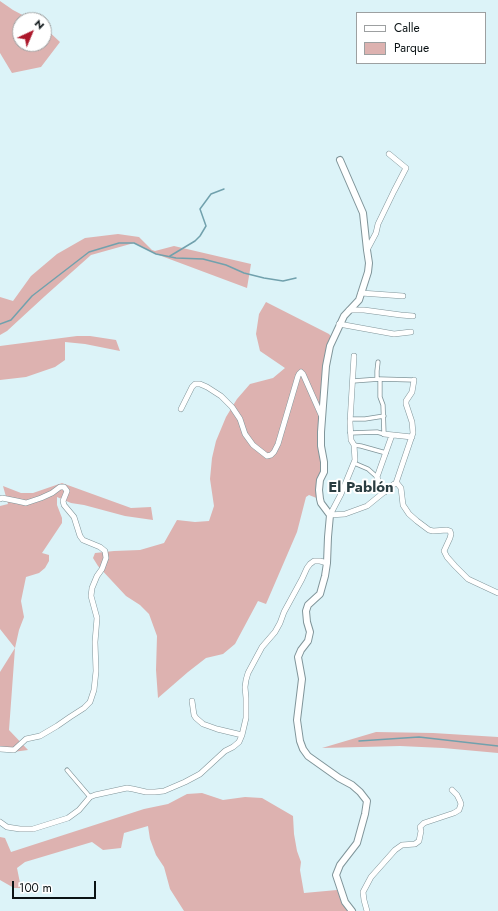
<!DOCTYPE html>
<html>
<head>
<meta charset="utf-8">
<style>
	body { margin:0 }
	#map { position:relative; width:498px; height:911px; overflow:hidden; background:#dcf3f8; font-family:Jost,sans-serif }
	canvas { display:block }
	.legend { position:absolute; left:356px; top:12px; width:130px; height:52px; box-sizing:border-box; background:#fff; border:1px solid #9da0a1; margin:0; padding:5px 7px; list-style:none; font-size:12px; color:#0a1214 }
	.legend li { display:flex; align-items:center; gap:8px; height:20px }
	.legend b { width:20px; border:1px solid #9da0a1 }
	.north { position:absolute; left:12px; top:12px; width:40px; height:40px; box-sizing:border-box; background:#fff; border:1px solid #9da0a1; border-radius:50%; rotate:44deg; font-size:11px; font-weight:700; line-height:16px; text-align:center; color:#0a1214 }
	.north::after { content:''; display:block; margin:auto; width:14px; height:18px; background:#ac172a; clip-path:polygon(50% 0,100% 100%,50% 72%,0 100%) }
	.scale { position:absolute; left:12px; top:881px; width:84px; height:18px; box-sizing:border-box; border:2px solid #0a1214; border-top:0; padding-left:5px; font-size:12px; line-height:14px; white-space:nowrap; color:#0a1214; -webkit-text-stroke:3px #fff; paint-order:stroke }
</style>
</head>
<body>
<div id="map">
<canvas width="498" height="911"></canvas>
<ul class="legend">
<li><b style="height:5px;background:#fff"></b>Calle</li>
<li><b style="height:11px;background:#ddb2b0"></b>Parque</li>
</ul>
<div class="north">N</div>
<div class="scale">100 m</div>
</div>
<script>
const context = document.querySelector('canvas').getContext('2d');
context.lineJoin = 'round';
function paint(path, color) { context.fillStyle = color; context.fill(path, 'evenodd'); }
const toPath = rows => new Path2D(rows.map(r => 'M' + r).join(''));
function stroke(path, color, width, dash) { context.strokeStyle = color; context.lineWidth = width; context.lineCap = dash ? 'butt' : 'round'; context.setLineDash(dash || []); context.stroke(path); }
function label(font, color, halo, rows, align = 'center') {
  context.font = font + ' Jost,sans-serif'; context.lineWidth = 4; context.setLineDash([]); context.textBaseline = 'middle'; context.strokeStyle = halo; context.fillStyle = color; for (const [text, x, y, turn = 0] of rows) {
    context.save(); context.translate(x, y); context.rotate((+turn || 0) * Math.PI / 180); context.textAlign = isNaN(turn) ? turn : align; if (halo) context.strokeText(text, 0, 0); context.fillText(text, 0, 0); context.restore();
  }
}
paint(toPath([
	[0,1,13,10,32,20,20,20,20,44,44,44,44,27,60,42,41,67,12,73,0,53],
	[118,234,139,237,152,250,155,251,174,246,251,264,247,288,156,254,134,243,91,255,45,296,7,331,0,335,0,297,13,301,31,276,57,254,85,238],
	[266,302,329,334,334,340,332,346,323,407,323,462,321,473,318,480,316,491,319,499,309,495,306,497,297,532,266,604,258,601,235,644,223,654,206,658,188,672,158,698,156,670,157,636,149,614,140,605,126,596,98,566,93,558,95,553,114,551,140,550,164,543,177,520,195,522,209,521,214,506,210,479,212,458,216,441,226,417,237,399,250,384,273,378,285,368,260,351,256,334,259,314],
	[77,336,90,336,116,340,120,351,85,344,65,342,65,360,55,367,26,377,0,380,0,346],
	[62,483,131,508,151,507,153,520,125,516,84,505,71,503,57,497,57,505,62,518,62,523,42,553,49,555,49,561,45,568,39,573,26,577,21,601,24,617,19,630,15,648,9,730,28,750,13,752,0,751,0,672,15,648,0,629,0,506,8,504,3,486,21,493,33,493],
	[376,732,433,733,498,737,498,753,443,748,400,746,322,748],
	[202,793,223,800,245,797,262,798,293,816,294,834,297,851,301,862,300,870,304,893,337,890,343,902,350,911,184,911,170,889,164,867,156,855,150,839,148,826,124,833,121,848,103,850,92,842,25,862,17,868,21,888,14,888,0,880,0,837,5,838,11,852,144,809,168,804,187,794]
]), '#ddb2b0');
stroke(toPath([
	[170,256,195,241,200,236,206,226,200,209,211,194,224,189],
	[0,324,11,320,32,296,89,252,119,243,134,243,156,254,176,258,203,259,226,265,244,273,264,278,283,281,296,278],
	[359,741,419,737,498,746]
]), '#71a1ad', 1.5);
const pedestrian = toPath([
	[377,379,377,371,378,362],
	[353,381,380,379,414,380],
	[350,419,365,419,384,416],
	[350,433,377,432,384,434,383,405,380,397,380,379],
	[354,445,361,446,386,453],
	[354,463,368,469,377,477],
	[67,770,90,797]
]);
const minor = toPath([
	[367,250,376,233,378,224,394,191,406,168,389,154],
	[361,293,403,296],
	[349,310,364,310,401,315,413,316],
	[339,324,394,334,411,332],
	[354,356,350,422,351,440,354,445,355,460,341,494,330,515,345,514,367,506,394,484,397,483,401,488,403,505,409,514,417,521,429,530,433,531,447,530,450,531,451,534,450,538,444,551,447,557,455,566,468,579,498,593],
	[181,409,192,387,195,384,200,384,207,387,221,396,232,407,240,419,245,434,253,445,267,456,271,455,274,452,278,444,298,376,299,374,301,372,303,374,322,417],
	[384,434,412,437],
	[396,483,413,433,412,422,406,404,406,401,412,392,414,380],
	[385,492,380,485,377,477,392,435],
	[0,499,2,498,17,501,26,503,41,498,52,493,60,487,64,487,67,491,63,501,64,505,74,517,80,536,83,540,100,547,105,551,106,558,102,569,97,576,92,588,91,596,97,618,95,642,96,671,94,690,90,702,84,708,70,717,57,726,40,736,26,739,14,750,0,749],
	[192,701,194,715,196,718,203,724,217,729,242,735],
	[0,822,7,827,20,829,33,829,68,818,79,810,90,797,95,795,127,788,133,789,146,792,155,792,164,791,185,782,200,774,225,751,233,747,239,742,242,735,246,718,246,698,245,687,246,680,248,673,262,647,275,632,280,623,284,612,302,579,307,568,310,564,314,561,320,561,327,563],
	[367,911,364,900,363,892,371,877,395,850,402,845,415,844,419,841,421,831,420,827,424,823,454,813,459,810,461,804,460,801,457,795,452,790]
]);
const tertiary = toPath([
	[340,160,363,213,367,250,369,263,368,272,359,300,344,316,330,346,326,366,321,432,321,446,324,462,324,472,320,480,319,490,320,499,321,503,330,515,328,537,327,563,325,576,320,594,308,605,306,611,307,622,310,632,308,641,301,650,298,657,302,679,297,720,300,741,303,749,308,756,339,778,352,785,360,792,367,801,365,814,357,843,340,865,336,875,345,902,352,911]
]);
stroke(pedestrian, '#80959a', 5);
stroke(minor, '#80959a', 6);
stroke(tertiary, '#80959a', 8);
stroke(pedestrian, '#fff', 3.5);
stroke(minor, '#fff', 5);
stroke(tertiary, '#fff', 6);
label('bold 15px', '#2a3d41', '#fff', [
	["El Pablón",361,488]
]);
</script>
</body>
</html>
